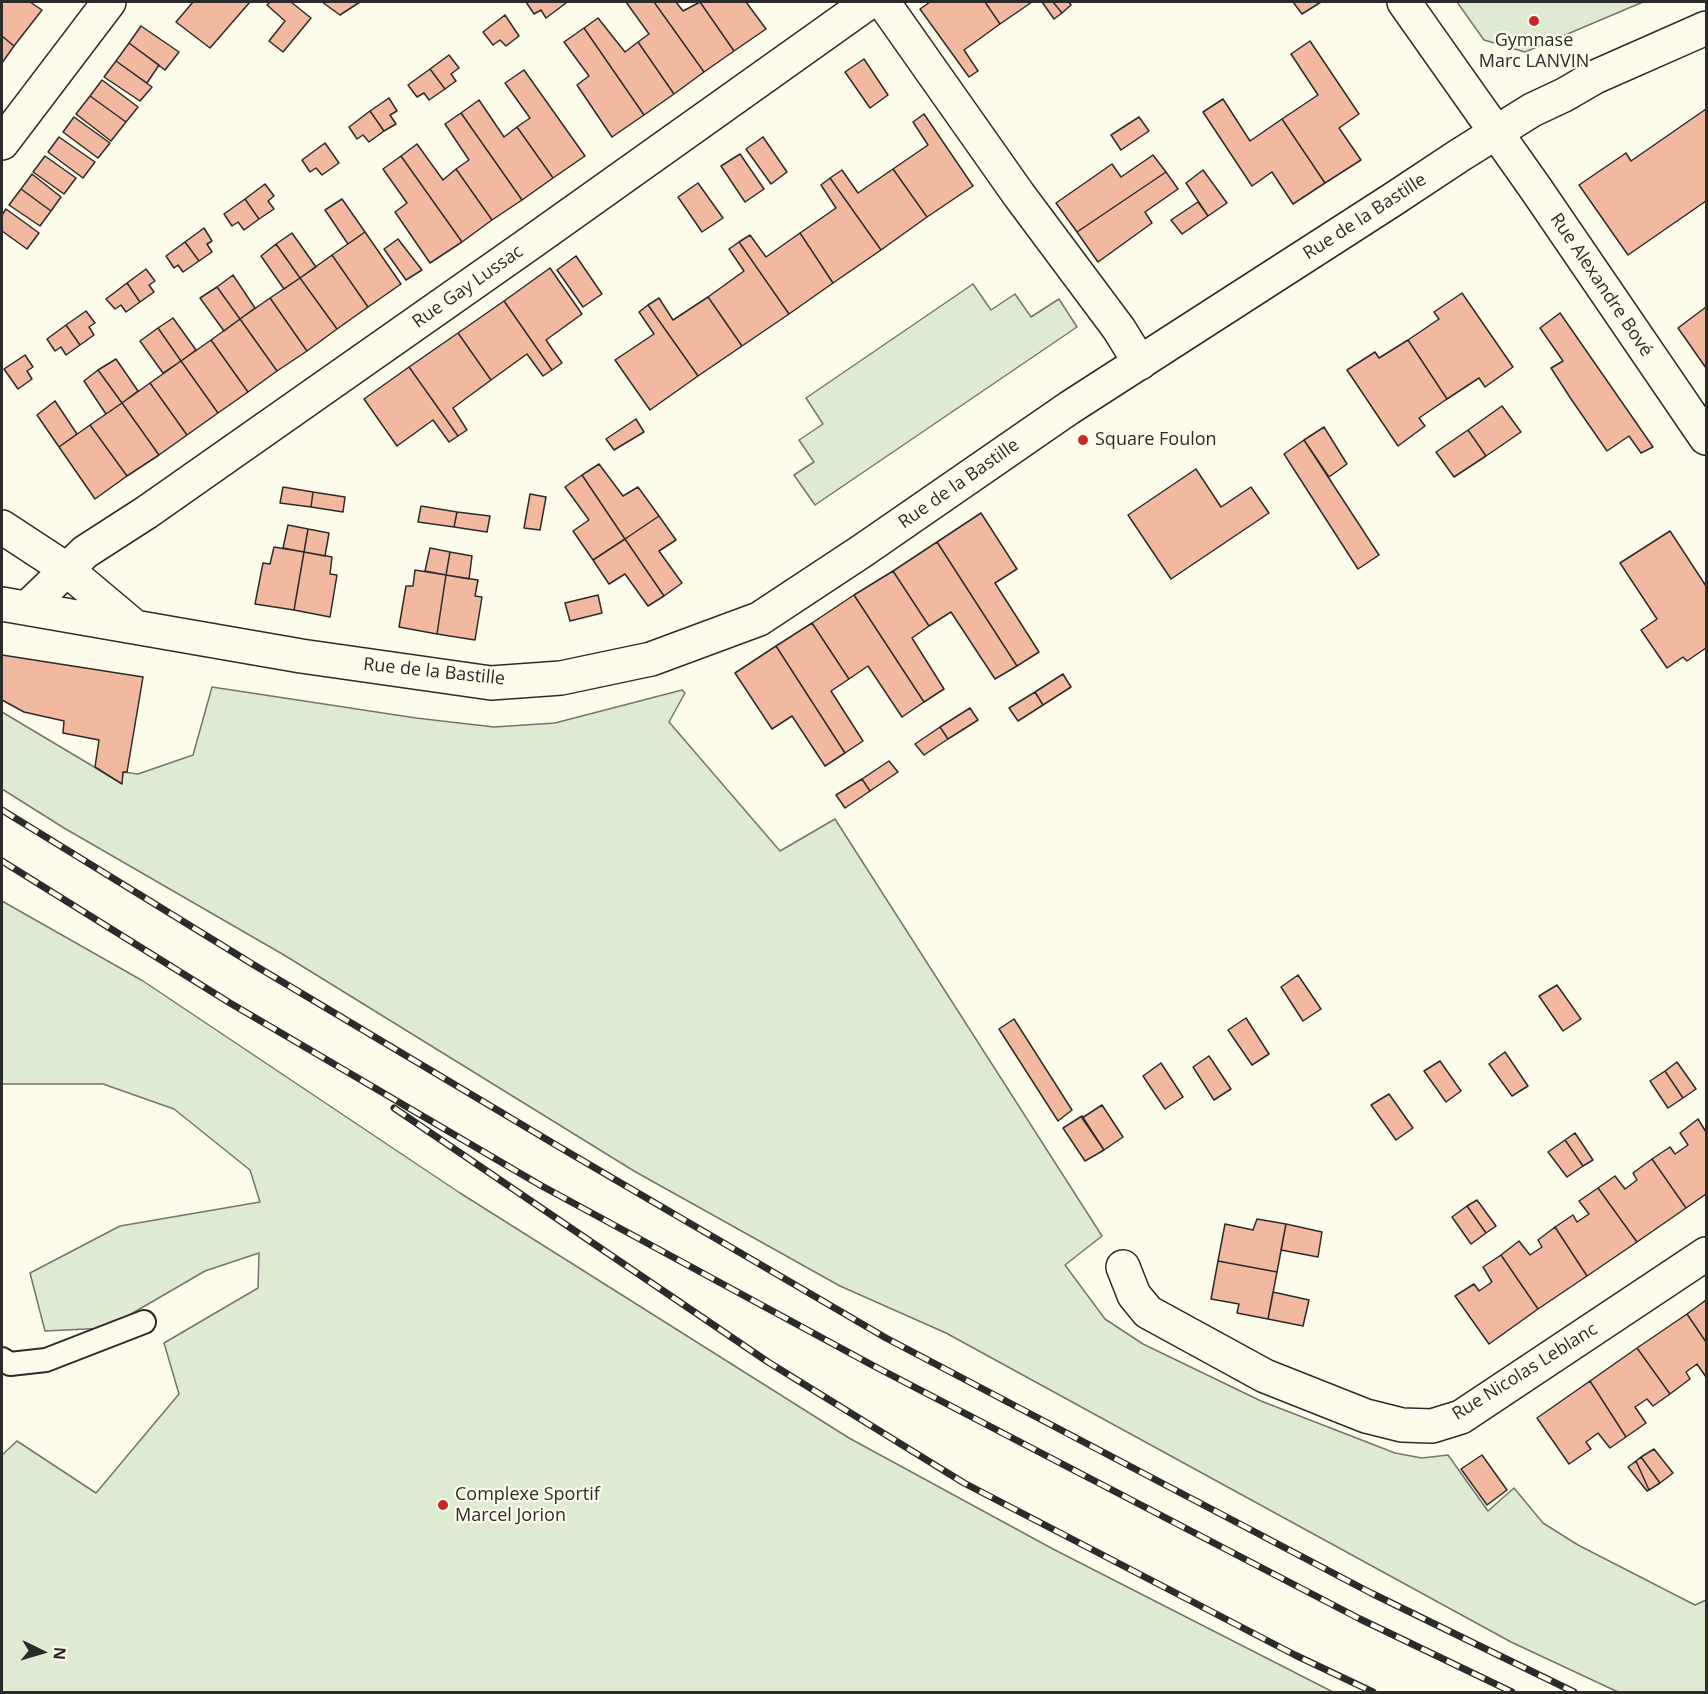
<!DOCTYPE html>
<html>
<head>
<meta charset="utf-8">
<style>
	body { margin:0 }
	#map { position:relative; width:1708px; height:1694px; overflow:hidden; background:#fdfbea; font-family:"Open Sans",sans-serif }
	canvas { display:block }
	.frame { position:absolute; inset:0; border:3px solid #2b2b2b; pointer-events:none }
	.north { position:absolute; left:12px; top:1622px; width:60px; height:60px; -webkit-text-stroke:4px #fdfbea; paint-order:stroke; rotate:95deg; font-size:16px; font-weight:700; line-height:24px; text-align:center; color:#2b2b2b }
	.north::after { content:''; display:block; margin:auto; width:21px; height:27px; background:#2b2b2b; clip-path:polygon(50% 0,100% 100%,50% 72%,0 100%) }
</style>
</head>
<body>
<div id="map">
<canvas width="1708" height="1694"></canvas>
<div class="frame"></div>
<div class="north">N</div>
</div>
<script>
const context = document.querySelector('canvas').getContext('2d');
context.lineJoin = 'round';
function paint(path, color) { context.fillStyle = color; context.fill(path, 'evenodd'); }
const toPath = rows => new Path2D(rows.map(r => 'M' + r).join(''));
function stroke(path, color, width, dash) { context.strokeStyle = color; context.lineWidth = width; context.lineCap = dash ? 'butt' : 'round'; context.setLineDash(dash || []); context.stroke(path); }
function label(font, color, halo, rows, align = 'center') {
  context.font = font + ' "Open Sans",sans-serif'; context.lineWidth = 4.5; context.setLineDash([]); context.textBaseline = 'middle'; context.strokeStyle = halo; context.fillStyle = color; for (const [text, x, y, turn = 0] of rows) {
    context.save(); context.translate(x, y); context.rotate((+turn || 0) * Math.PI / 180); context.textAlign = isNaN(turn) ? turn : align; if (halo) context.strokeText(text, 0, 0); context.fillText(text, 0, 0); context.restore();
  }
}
const green = toPath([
	[1457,2,1643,2,1525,52,1484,40,1457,2],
	[973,284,991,310,1015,294,1031,317,1059,299,1077,327,815,505,794,475,814,462,799,440,823,424,806,398,973,284],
	[212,687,416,718,494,727,555,723,682,690,685,693,669,722,780,851,835,819,1102,1236,1065,1265,1105,1319,1143,1344,1261,1401,1395,1453,1422,1458,1448,1455,1488,1511,1514,1488,1543,1523,1578,1545,1695,1605,1706,1600,1706,1692,1618,1692,1511,1642,946,1333,840,1286,634,1171,284,955,64,828,2,789,2,712,121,783,123,772,138,774,193,755,212,687],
	[2,901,143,981,460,1193,849,1438,1053,1549,1333,1692,2,1692,2,1455,17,1441,96,1493,179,1394,164,1343,258,1288,259,1253,205,1271,107,1328,45,1331,30,1273,120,1226,260,1202,250,1170,174,1109,103,1084,2,1084,2,901]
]);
paint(green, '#deebd1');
stroke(green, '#74746e', 1.5);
const building = toPath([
	[2,2,30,2,42,10,14,46,2,36,2,2],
	[193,2,250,2,210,48,176,22,193,2],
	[270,2,291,2,311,18,283,52,269,41,285,21,267,5,270,2],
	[322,2,360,2,340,15,322,2],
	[526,2,565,2,566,3,546,18,541,10,534,14,526,2],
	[626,2,654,2,704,72,674,94,638,42,649,34,626,2],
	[654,2,676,2,683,11,700,2,734,51,704,72,654,2],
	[700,2,746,2,766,29,734,51,700,2],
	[930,2,985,2,1000,24,964,50,978,71,969,77,920,9,930,2],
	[985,2,1032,2,1000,24,985,2],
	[1042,2,1053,2,1062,13,1054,19,1042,2],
	[1053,2,1069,2,1071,5,1062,13,1053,2],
	[1293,2,1321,2,1302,14,1293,2],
	[505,15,519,36,506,46,500,40,493,45,483,32,505,15],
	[598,18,625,52,638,42,674,94,644,115,584,28,598,18],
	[141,26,179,52,165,70,129,43,141,26],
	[584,28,644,115,612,137,577,85,589,76,564,42,584,28],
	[2,36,14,46,2,63,2,36],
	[1310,41,1359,114,1339,128,1361,160,1325,183,1282,119,1318,95,1291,54,1310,41],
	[129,43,159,65,147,83,116,61,129,43],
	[449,55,459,68,451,74,456,81,445,89,430,69,449,55],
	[864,59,888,95,870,108,845,72,864,59],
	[116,61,152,87,140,101,104,77,116,61],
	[430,69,445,89,429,100,424,93,417,97,408,85,430,69],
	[524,70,585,156,553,178,517,127,530,118,505,83,524,70],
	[102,80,138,107,126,122,90,96,102,80],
	[90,96,126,122,111,141,76,114,90,96],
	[389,98,397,111,390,115,396,124,384,131,370,111,389,98],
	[1223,99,1250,141,1282,119,1325,183,1293,204,1272,172,1252,186,1203,112,1223,99],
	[479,100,504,137,517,127,553,178,522,200,461,113,479,100],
	[1706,109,1706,201,1628,255,1579,185,1626,153,1631,161,1706,109],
	[370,111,384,131,369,142,363,135,357,139,349,127,370,111],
	[461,113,522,200,492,220,456,169,469,160,445,124,461,113],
	[924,114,973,186,927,217,893,169,928,145,913,122,924,114],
	[74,117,110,143,98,158,63,132,74,117],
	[1139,117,1149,131,1121,150,1111,135,1139,117],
	[59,137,95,162,83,178,48,152,59,137],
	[763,137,787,172,771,184,746,149,763,137],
	[325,143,339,163,322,175,316,168,310,172,302,160,325,143],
	[417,144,443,180,456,169,492,220,462,242,401,156,417,144],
	[740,154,764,189,745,202,721,166,740,154],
	[1153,155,1166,172,1077,232,1056,203,1112,164,1121,177,1153,155],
	[45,156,76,178,64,194,33,172,45,156],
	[401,156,462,242,430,263,395,212,407,203,383,169,401,156],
	[893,169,927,217,881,250,830,178,842,170,858,193,893,169],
	[1203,170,1227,203,1208,216,1186,183,1203,170],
	[1166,172,1178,189,1145,212,1152,223,1098,262,1077,232,1166,172],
	[32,174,61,197,51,211,21,189,32,174],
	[830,178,881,250,833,283,800,233,836,208,821,185,830,178],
	[698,183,723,218,702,232,678,197,698,183],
	[265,184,274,196,268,201,274,209,259,219,245,199,265,184],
	[21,189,51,211,40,226,9,205,21,189],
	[245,199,259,219,244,230,238,222,232,226,224,214,245,199],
	[342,199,365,232,348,244,325,210,342,199],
	[1198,202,1208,216,1182,234,1171,220,1198,202],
	[6,209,39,233,27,249,2,231,2,215,6,209],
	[204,228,212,241,207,244,212,252,199,261,185,242,204,228],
	[365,232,401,284,368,307,332,255,365,232],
	[292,233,316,267,300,278,276,244,292,233],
	[800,233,833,283,789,314,739,242,750,235,766,257,800,233],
	[398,239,422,270,406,280,384,249,398,239],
	[185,242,199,261,183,272,178,265,174,268,166,256,185,242],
	[739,242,789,314,742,346,708,297,744,271,729,249,739,242],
	[276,244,300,278,284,289,261,256,276,244],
	[332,255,368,307,337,329,300,278,332,255],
	[576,256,602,294,583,307,557,270,576,256],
	[550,268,582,314,546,340,562,363,552,370,504,301,550,268],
	[146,269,155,281,149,285,154,292,140,302,127,283,146,269],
	[233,275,255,308,240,319,217,287,233,275],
	[300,278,337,329,307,351,270,298,300,278],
	[127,283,140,302,126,312,121,305,115,309,106,299,127,283],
	[217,287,240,319,224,331,200,298,217,287],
	[1462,293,1513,367,1485,387,1479,378,1447,399,1408,340,1439,319,1434,312,1462,293],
	[708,297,742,346,698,376,648,305,659,298,673,320,708,297],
	[270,298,307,351,277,371,240,319,270,298],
	[504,301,552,370,543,376,527,354,491,380,458,333,504,301],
	[648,305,698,376,650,410,615,360,654,334,639,312,648,305],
	[1706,307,1706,368,1678,328,1706,307],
	[86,311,95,323,89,327,94,335,80,345,66,325,86,311],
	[1560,313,1653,447,1641,453,1629,436,1607,451,1571,399,1551,368,1563,361,1540,328,1560,313],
	[173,318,196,350,181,361,158,328,173,318],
	[240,319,277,371,248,392,211,340,240,319],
	[66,325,80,345,66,355,61,347,55,351,47,339,66,325],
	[158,328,181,361,163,373,140,341,158,328],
	[458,333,491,380,453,408,467,430,458,436,409,367,458,333],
	[211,340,248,392,218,413,181,361,211,340],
	[1408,340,1447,399,1419,418,1425,426,1398,446,1347,370,1375,352,1379,358,1408,340],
	[25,355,33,367,27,371,32,379,18,389,4,369,25,355],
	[116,359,138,391,122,403,98,370,116,359],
	[181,361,218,413,187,435,150,383,181,361],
	[409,367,458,436,449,442,433,420,397,446,364,399,409,367],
	[98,370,122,403,106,414,84,381,98,370],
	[150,383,187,435,159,455,122,403,150,383],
	[55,401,77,434,59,447,37,415,55,401],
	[122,403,159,455,127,476,90,425,122,403],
	[1502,406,1521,432,1486,456,1468,430,1502,406],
	[636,419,644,432,614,450,606,439,636,419],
	[90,425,127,476,95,499,59,447,90,425],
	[1324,427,1347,464,1329,477,1304,440,1324,427],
	[1468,430,1486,456,1454,477,1436,452,1468,430],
	[1304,440,1379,555,1358,569,1284,454,1304,440],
	[599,464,623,496,638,487,659,516,625,539,582,475,599,464],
	[1196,469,1221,507,1251,487,1269,513,1171,579,1128,515,1196,469],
	[582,475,625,539,593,560,573,531,589,520,565,487,582,475],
	[283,487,313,492,311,507,280,503,283,487],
	[313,492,345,497,343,512,311,507,313,492],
	[530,494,546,497,540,530,524,528,530,494],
	[421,506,457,512,454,527,418,522,421,506],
	[457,512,490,516,487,532,454,527,457,512],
	[981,513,1017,569,995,583,1039,652,1017,666,937,542,981,513],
	[659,516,676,540,659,551,682,583,664,596,625,539,659,516],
	[288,525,308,529,304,552,283,548,288,525],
	[308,529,329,533,325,556,304,552,308,529],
	[1670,531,1706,586,1706,648,1687,661,1683,657,1667,668,1641,630,1657,619,1620,563,1670,531],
	[625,539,664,596,648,606,625,574,609,584,593,560,625,539],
	[937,542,1017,666,995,679,951,612,929,626,893,571,937,542],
	[274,547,304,552,294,610,255,604,263,563,270,564,274,547],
	[430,548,450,552,446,575,425,571,430,548],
	[304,552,332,557,330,574,337,575,330,617,294,610,304,552],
	[450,552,472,556,469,579,446,575,450,552],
	[415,570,446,575,437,634,399,627,406,586,413,586,415,570],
	[893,571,929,626,912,638,944,689,924,702,854,595,893,571],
	[446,575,478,580,475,596,482,597,475,640,437,634,446,575],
	[598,595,602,613,570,621,565,603,598,595],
	[854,595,924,702,902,717,868,666,849,679,812,623,854,595],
	[812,623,849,679,831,691,863,741,845,753,776,646,812,623],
	[776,646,845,753,825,766,792,716,772,729,735,673,776,646],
	[2,655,143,677,127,772,123,772,122,784,95,767,99,740,63,733,64,721,24,712,2,700,2,655],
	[1063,674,1071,687,1043,705,1035,692,1063,674],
	[1035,692,1043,705,1018,721,1009,708,1035,692],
	[970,708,978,720,948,739,940,727,970,708],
	[940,727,948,739,924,755,915,744,940,727],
	[889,761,898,772,870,791,862,779,889,761],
	[862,779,870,791,845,808,836,795,862,779],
	[1298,975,1321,1009,1303,1021,1281,987,1298,975],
	[1557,985,1581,1019,1563,1031,1539,996,1557,985],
	[1246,1018,1269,1054,1252,1065,1228,1030,1246,1018],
	[1014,1019,1072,1110,1058,1121,999,1029,1014,1019],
	[1505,1052,1528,1086,1512,1096,1489,1064,1505,1052],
	[1209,1056,1231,1089,1214,1100,1193,1067,1209,1056],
	[1440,1061,1461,1091,1446,1102,1424,1071,1440,1061],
	[1677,1062,1696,1089,1683,1098,1665,1071,1677,1062],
	[1161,1063,1183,1097,1165,1109,1143,1076,1161,1063],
	[1665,1071,1683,1098,1668,1108,1650,1081,1665,1071],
	[1389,1094,1413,1128,1396,1140,1371,1105,1389,1094],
	[1102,1105,1123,1137,1104,1150,1082,1118,1102,1105],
	[1082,1116,1104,1150,1085,1161,1063,1128,1082,1116],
	[1698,1119,1706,1132,1706,1194,1686,1208,1652,1159,1670,1147,1675,1154,1688,1145,1680,1133,1698,1119],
	[1575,1133,1593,1160,1583,1166,1565,1140,1575,1133],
	[1565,1140,1583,1166,1567,1177,1548,1152,1565,1140],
	[1652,1159,1686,1208,1637,1242,1598,1188,1615,1176,1625,1189,1637,1180,1633,1173,1652,1159],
	[1598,1188,1637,1242,1587,1276,1555,1227,1573,1215,1577,1222,1589,1214,1579,1201,1598,1188],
	[1477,1200,1496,1226,1486,1233,1467,1206,1477,1200],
	[1467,1206,1486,1233,1471,1244,1452,1217,1467,1206],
	[1257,1219,1286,1224,1277,1272,1218,1261,1225,1224,1253,1230,1257,1219],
	[1286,1224,1322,1232,1318,1257,1281,1250,1286,1224],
	[1555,1227,1587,1276,1538,1309,1501,1255,1519,1241,1530,1255,1542,1247,1538,1240,1555,1227],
	[1501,1255,1538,1309,1489,1344,1455,1296,1474,1284,1479,1291,1492,1282,1483,1267,1501,1255],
	[1218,1261,1277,1272,1268,1319,1237,1313,1239,1304,1211,1299,1218,1261],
	[1273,1292,1309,1300,1303,1326,1268,1319,1273,1292],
	[1706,1300,1706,1342,1687,1314,1706,1300],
	[1687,1314,1706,1342,1706,1377,1697,1364,1686,1372,1690,1379,1670,1394,1637,1348,1687,1314],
	[1637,1348,1670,1394,1653,1406,1647,1399,1635,1407,1646,1423,1626,1437,1590,1381,1637,1348],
	[1590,1381,1626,1437,1610,1448,1598,1433,1586,1442,1591,1449,1569,1464,1537,1418,1590,1381],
	[1654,1449,1673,1473,1660,1483,1641,1457,1654,1449],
	[1482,1455,1507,1490,1487,1505,1461,1469,1482,1455],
	[1641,1457,1660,1483,1649,1490,1636,1461,1641,1457],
	[1636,1461,1649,1490,1647,1491,1628,1467,1636,1461]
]);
paint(building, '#f2b8a0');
stroke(building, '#2b2b2b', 1.5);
const service = toPath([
	[2,1359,10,1364,46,1360,144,1322]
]);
const minor = toPath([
	[883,2,1019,195,1119,329,1140,363],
	[1404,2,1536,189,1706,438],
	[2,143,109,2],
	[28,607,85,552,147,512,526,246,869,2],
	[1123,1267,1134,1295,1148,1312,1265,1376,1366,1416,1402,1425,1432,1426,1461,1417,1706,1254]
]);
const tertiary = toPath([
	[2,527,66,569,135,627],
	[2,604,301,656,491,683,561,678,651,659,759,619,862,551,1069,408,1392,200,1460,155,1532,110,1564,95,1595,77,1706,28]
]);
stroke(service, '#2b2b2b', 26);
stroke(minor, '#2b2b2b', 36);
stroke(tertiary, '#2b2b2b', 36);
stroke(service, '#fdfbea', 22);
stroke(minor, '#fdfbea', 33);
stroke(tertiary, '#fdfbea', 33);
const rail = toPath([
	[2,810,254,965,561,1148,886,1338,1371,1593,1574,1692],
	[2,861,230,1003,540,1185,872,1365,1360,1619,1512,1692],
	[394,1108,768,1362,964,1483,1295,1655,1373,1692]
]);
stroke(rail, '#2b2b2b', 7);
stroke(rail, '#fdfbea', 4.5, [14]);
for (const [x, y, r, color] of [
	[1534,21,6,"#c62828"],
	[1083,440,6,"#c62828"],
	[443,1505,6,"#c62828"]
]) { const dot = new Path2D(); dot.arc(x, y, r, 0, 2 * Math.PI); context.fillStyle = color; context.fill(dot); stroke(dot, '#fdfbea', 2); }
label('18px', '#2b2b2b', '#fdfbea', [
	["Gymnase",1534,41,"center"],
	["Marc LANVIN",1534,62,"center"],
	["Square Foulon",1095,440],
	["Complexe Sportif",455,1495],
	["Marcel Jorion",455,1516]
], 'left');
label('18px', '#2b2b2b', '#fdfbea', [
	["Rue de la Bastille",1365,217,-33],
	["Rue Alexandre Bové",1601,285,56],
	["Rue Gay Lussac",468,287,-35],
	["Rue de la Bastille",959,484,-35],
	["Rue de la Bastille",434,672,6],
	["Rue Nicolas Leblanc",1525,1372,-32]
]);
</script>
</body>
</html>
